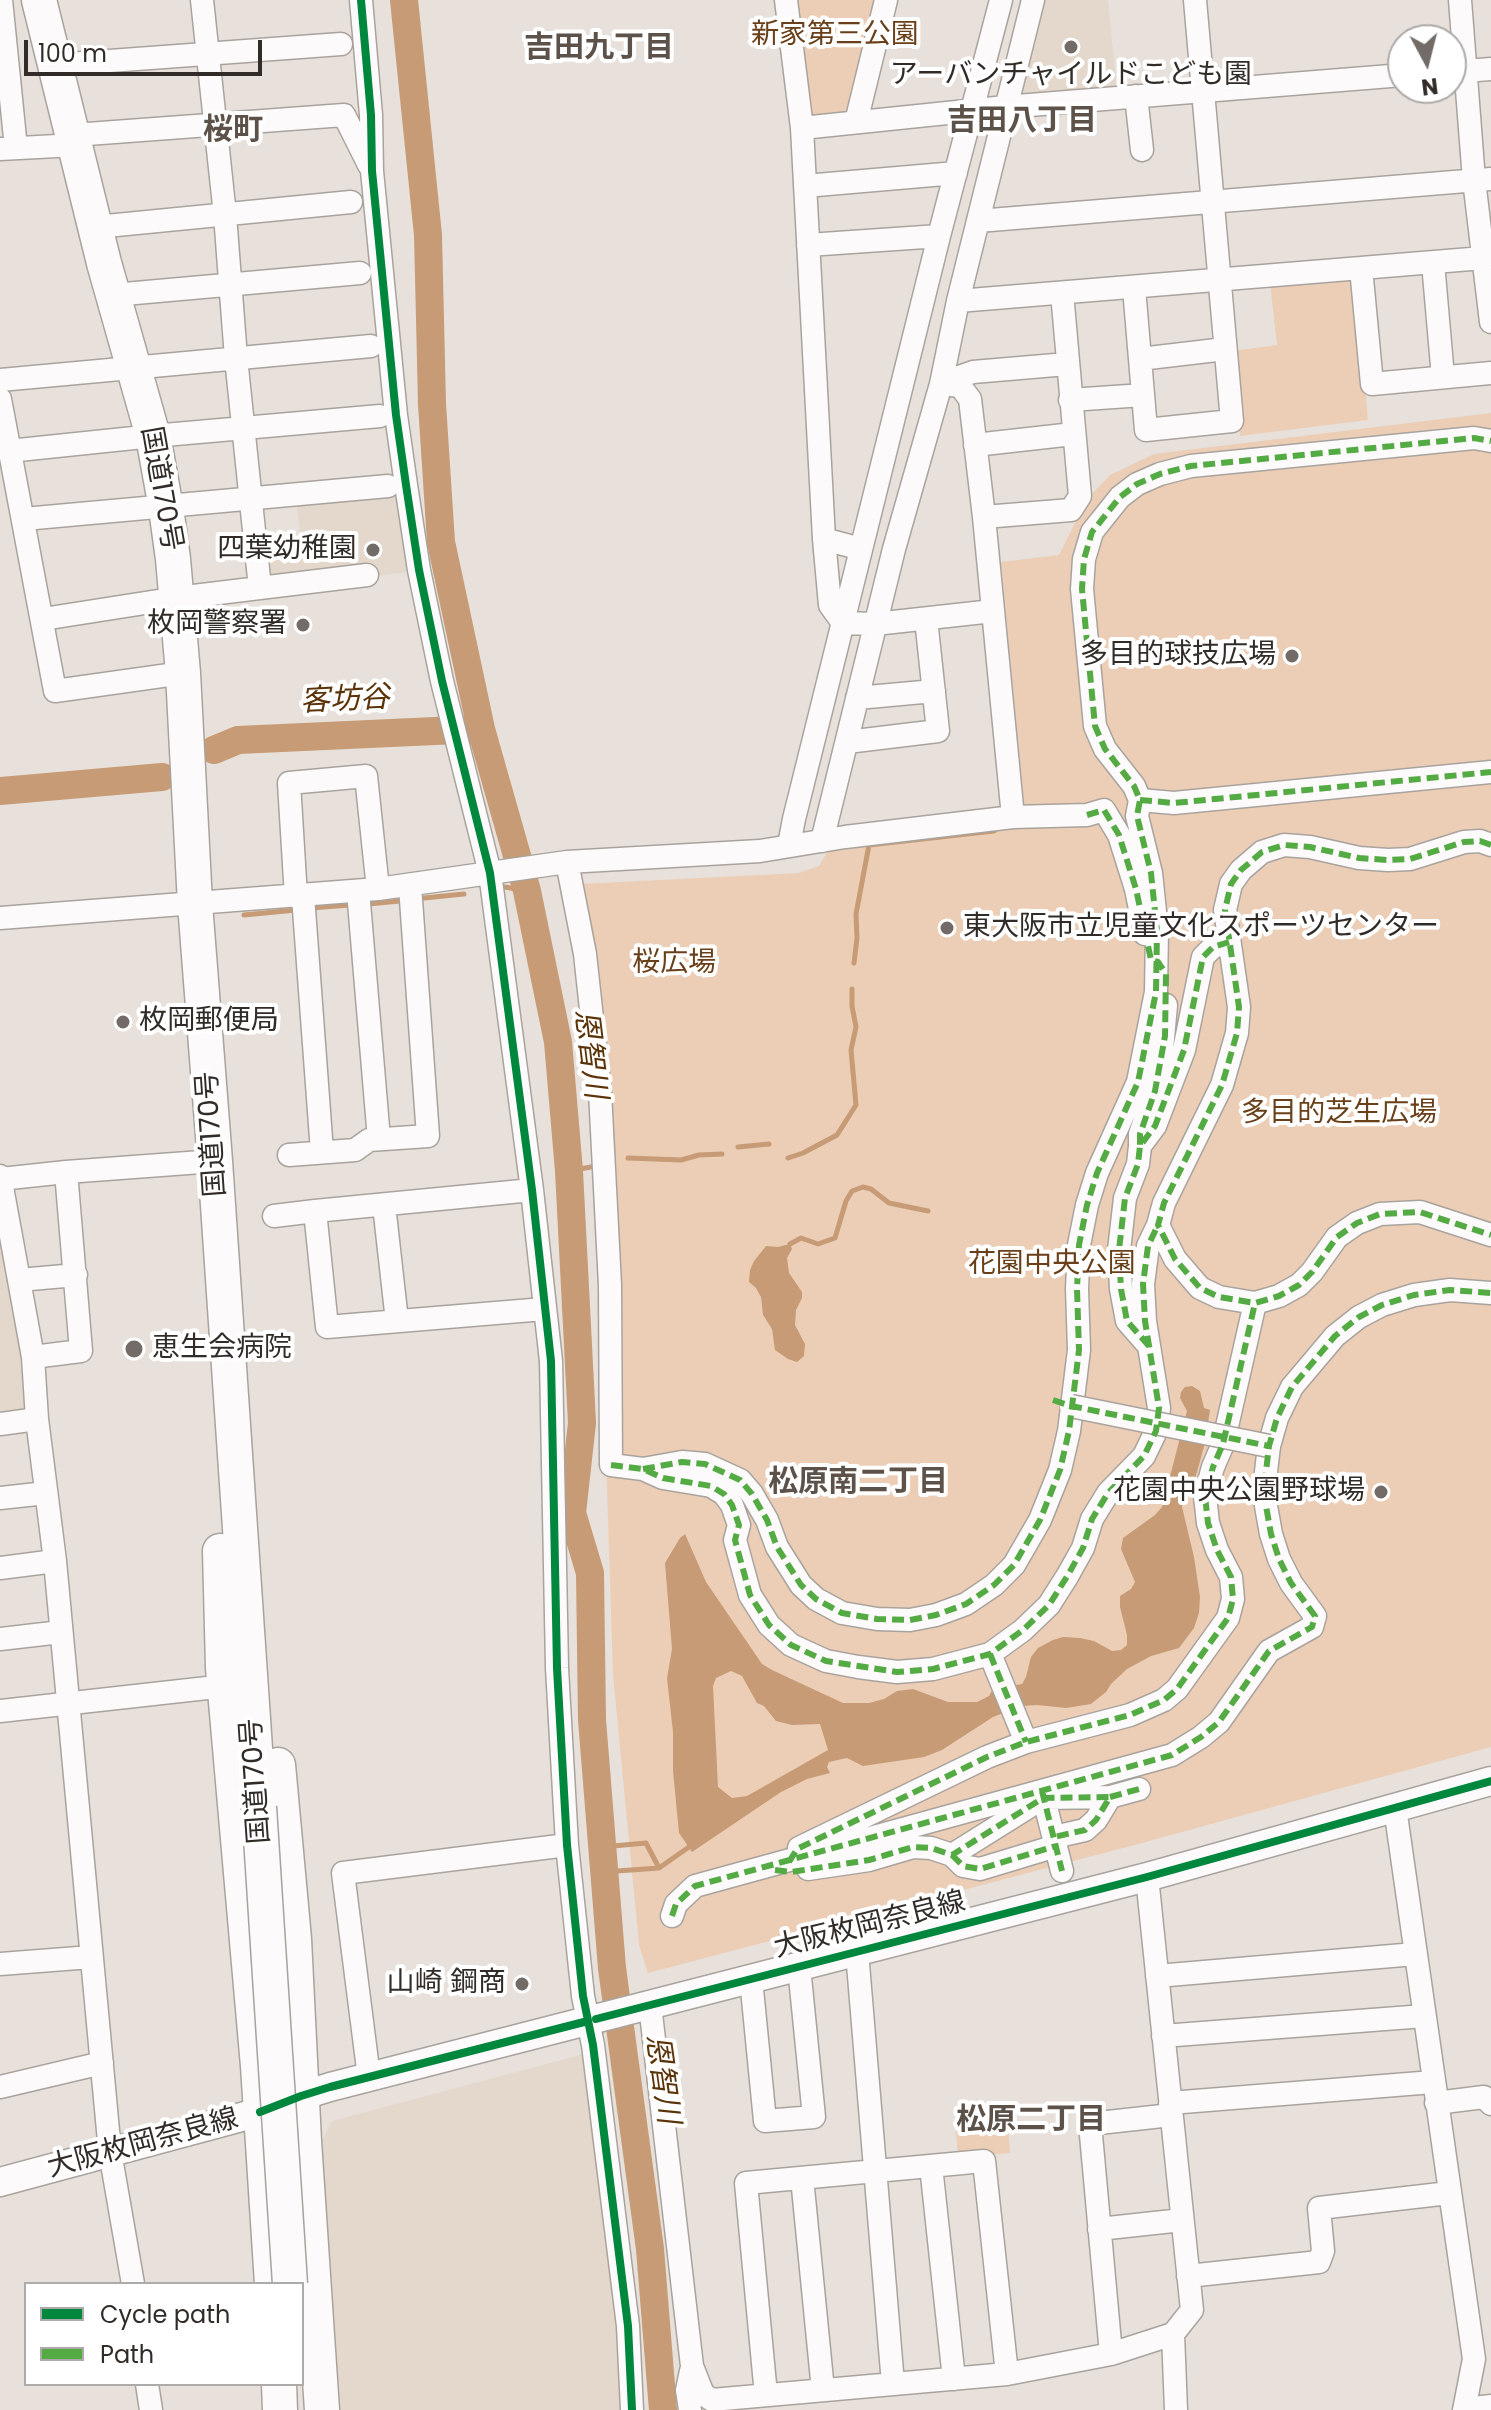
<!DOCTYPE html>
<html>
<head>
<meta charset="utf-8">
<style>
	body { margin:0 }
	#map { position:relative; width:1491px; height:2410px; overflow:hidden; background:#e8e1db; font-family:Poppins,sans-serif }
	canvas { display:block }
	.legend { position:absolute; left:24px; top:2282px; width:280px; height:104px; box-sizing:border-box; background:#fff; border:2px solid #adaba9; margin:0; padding:10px 14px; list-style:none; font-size:24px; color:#322c28 }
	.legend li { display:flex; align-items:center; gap:16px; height:40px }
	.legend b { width:40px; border:2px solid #adaba9 }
	.north { position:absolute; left:1387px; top:24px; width:80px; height:80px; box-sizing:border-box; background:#fff; border:2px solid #adaba9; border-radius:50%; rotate:173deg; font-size:22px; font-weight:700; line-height:32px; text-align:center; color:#322c28 }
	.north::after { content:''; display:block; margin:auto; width:28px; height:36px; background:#726b67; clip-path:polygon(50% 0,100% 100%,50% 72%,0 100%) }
	.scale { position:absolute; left:24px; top:40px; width:238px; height:36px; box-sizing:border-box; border:4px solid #322c28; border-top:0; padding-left:10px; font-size:24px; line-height:28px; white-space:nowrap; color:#322c28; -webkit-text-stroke:6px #fff; paint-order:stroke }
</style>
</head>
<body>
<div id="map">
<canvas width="1491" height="2410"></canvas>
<ul class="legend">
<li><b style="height:10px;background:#00873e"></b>Cycle path</li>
<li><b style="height:10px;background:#54ab44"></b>Path</li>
</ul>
<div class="north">N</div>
<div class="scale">100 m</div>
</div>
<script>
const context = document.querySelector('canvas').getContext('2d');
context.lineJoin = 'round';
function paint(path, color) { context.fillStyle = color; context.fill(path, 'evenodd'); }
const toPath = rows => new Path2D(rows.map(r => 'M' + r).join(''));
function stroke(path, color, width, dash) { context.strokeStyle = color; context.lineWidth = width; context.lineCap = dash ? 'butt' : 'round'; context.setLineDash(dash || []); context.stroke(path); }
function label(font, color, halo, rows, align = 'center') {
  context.font = font + ' Poppins,"Noto Sans JP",sans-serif'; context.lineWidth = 8; context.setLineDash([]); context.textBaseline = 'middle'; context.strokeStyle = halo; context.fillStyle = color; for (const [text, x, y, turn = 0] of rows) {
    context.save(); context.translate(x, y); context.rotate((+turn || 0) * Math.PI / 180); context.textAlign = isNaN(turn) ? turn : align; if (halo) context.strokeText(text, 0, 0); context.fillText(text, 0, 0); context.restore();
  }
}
paint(toPath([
	[1046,0,1108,0,1117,91,1025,99,1019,89,1042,4],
	[397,487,407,572,376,576,265,581,260,538,300,533,296,499],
	[0,1203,31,1409,0,1414],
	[588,2053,625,2410,338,2410,320,2145,332,2121]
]), '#e4d7cb');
paint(toPath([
	[795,0,881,0,855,107,839,122,818,124,809,113],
	[1349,275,1356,281,1368,420,1240,436,1232,351,1277,345,1270,283],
	[1491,413,1491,1747,1142,1843,648,1973,639,1945,613,1675,605,1426,617,1425,579,884,799,873,819,866,830,847,1026,824,1001,562,1059,555,1087,499,1110,475,1154,454],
	[1008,2126,1010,2153,958,2157,956,2131]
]), '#ecceb6');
paint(toPath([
	[790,1244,792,1249,787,1258,789,1273,802,1292,802,1298,796,1310,795,1325,805,1344,804,1356,797,1362,788,1359,775,1350,772,1329,763,1315,761,1297,756,1288,749,1282,750,1270,754,1261,766,1246,778,1247],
	[1192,1386,1200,1391,1204,1408,1210,1410,1205,1443,1195,1479,1187,1486,1183,1498,1182,1507,1194,1557,1200,1597,1199,1613,1194,1628,1179,1648,1151,1656,1127,1669,1111,1684,1106,1692,1091,1704,1066,1708,1037,1705,1021,1706,993,1717,942,1750,924,1757,863,1766,847,1758,829,1762,827,1767,830,1773,807,1779,781,1792,692,1852,679,1833,673,1771,673,1732,667,1678,672,1649,665,1563,680,1538,685,1534,706,1582,762,1664,772,1670,843,1703,869,1703,884,1699,897,1691,913,1689,948,1702,977,1702,989,1696,993,1689,1022,1684,1026,1677,1031,1657,1038,1648,1053,1640,1063,1637,1080,1638,1094,1641,1112,1651,1121,1650,1127,1645,1127,1635,1120,1607,1120,1596,1131,1589,1135,1582,1121,1549,1123,1538,1155,1515,1162,1507,1187,1411,1180,1398,1181,1392,1185,1387],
	[731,1671,742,1676,757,1703,764,1706,776,1721,792,1725,820,1724,828,1750,747,1796,732,1798,718,1787,713,1686,716,1678]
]), '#c69b75');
stroke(toPath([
	[505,887,527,891],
	[424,898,464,894],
	[368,904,400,901],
	[311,908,350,905],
	[244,915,296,910],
	[854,963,857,938,856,914,869,845,994,831],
	[738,1147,769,1144],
	[628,1158,681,1160,699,1155,722,1154],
	[788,1158,803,1153,837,1135,856,1105,851,1050,856,1027,852,1006,852,989],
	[569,1171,596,1166],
	[790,1244,801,1238,818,1244,835,1238,846,1201,852,1191,863,1187,871,1189,889,1203,928,1211],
	[602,1847,646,1843,659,1868],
	[603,1872,659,1868,689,1847]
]), '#c69b75', 5);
stroke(toPath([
	[404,0,428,235,432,404,441,542,481,729,527,891,558,1042,569,1171,582,1423,572,1513,590,1573,592,1720,612,1968,650,2249,663,2410],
	[214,750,238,740,479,729],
	[0,791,162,777]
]), '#c69b75', 28);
const minor = toPath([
	[1,0,16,148],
	[202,0,225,215,236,358,260,588],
	[361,0,371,115,372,171,396,415,406,485,419,570,442,681,490,873,532,1190,551,1361,557,1668,567,1845,583,1996,593,2045,628,2326,632,2410],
	[786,0,802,128,824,539,861,549],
	[1460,0,1474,180,1491,322],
	[55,65,341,44],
	[1452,72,1491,69],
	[1136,96,1142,150],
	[856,122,886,0],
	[802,128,1005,107,1403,75],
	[74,135,344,115,369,165],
	[0,149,76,145],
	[805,186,956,173],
	[978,221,1491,179],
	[96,227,351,202],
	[808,245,939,236],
	[1433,263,1443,377],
	[1361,268,1372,384,1491,373],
	[1134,288,1146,430,1232,421,1195,0],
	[113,295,360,273],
	[958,301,1483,258],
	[1140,359,1225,349],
	[0,380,371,346],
	[942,383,973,372,1067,364],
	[941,384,960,386,970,399,984,517,1013,817],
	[0,399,55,691,183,673],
	[1070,400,1143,395],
	[975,445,1073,434],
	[9,451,153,436,380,416],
	[984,517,1071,510,1080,496,1062,293],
	[24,519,388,486],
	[824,539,830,605,843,623,875,624,993,611],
	[43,619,177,598,367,575],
	[857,698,934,691],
	[847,742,938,731,926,619],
	[1140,800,1174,803,1491,772],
	[822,841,894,549,941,384,958,301,1033,0],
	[789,845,794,819,939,236,1001,0],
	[1491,845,1480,841,1464,842,1410,859,1388,860,1359,858,1310,847,1284,845,1262,852,1241,870,1231,884,1225,910,1239,1007,1237,1033,1222,1085,1164,1203,1158,1225,1175,1259,1200,1288,1219,1297,1255,1303,1279,1296,1299,1285,1312,1272,1337,1237,1357,1223,1380,1214,1420,1212,1491,1235],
	[567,862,585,954,600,1092,610,1285,611,1465,643,1469,663,1478,711,1486,724,1494,732,1505,739,1525,735,1540,750,1595,769,1625,791,1645,826,1661,858,1667,897,1672,933,1669,990,1654,1023,1630,1049,1605,1068,1575,1083,1548,1092,1519,1108,1493,1144,1456,1156,1431,1159,1408,1145,1321,1143,1284,1148,1246,1158,1225],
	[358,891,379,1139],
	[303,896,322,1152],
	[296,897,289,783,366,776,378,889],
	[0,918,378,889,567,862,760,851,845,837,1013,817,1087,815,1104,810,1119,835,1136,889,1145,934],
	[1140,1146,1140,1134,1155,1091,1161,1061,1166,1005],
	[289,1155,355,1150,369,1140,428,1136,410,886],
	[0,1176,33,1357,37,1419,55,1561,110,2152,133,2284],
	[0,1179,66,1172,215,1161],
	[532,1190,315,1211,327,1327,544,1309],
	[384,1205,397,1321],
	[274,1216,315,1211],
	[19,1280,76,1275],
	[1148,1345,1127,1321,1121,1289,1119,1250,1125,1198,1138,1164,1140,1146,1155,1126,1184,1050,1203,957,1213,947,1229,942],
	[33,1357,81,1351,66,1172],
	[0,1424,37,1419],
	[643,1469,682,1462,705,1464,740,1480,752,1494,767,1520,777,1547,801,1585,816,1599,842,1613,877,1619,910,1620,936,1615,966,1604,994,1585,1014,1565,1040,1520,1060,1470,1069,1431,1079,1350,1077,1289,1079,1245,1087,1205,1097,1173,1138,1082,1156,992,1157,931,1151,873,1137,816,1140,800,1134,786,1105,749,1095,726,1082,589,1084,559,1092,532,1120,497,1137,484,1160,474,1191,466,1474,438,1491,441],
	[0,1498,46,1493],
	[0,1568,55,1561],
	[0,1639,61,1632],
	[990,1654,1026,1742],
	[0,1711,225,1686],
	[1042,1791,1062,1871],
	[1110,1797,1139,1789],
	[1395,1808,1474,2359,1464,2410],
	[799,1848,987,1757,1026,1742,1130,1715,1164,1700,1177,1689,1228,1618,1233,1599,1231,1577,1217,1550,1208,1523,1205,1496,1213,1467,1223,1444,1255,1303],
	[952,1855,963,1866,980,1869,1056,1846],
	[808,1869,869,1860,913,1847,931,1848,952,1855,1043,1798,1110,1797,1096,1820,1085,1830,1054,1837],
	[672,1916,676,1904,695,1886,1172,1755,1201,1737,1219,1722,1269,1651,1312,1627,1315,1616,1291,1583,1279,1559,1271,1534,1266,1506,1265,1480,1269,1446,1277,1418,1292,1387,1335,1336,1359,1317,1382,1305,1414,1295,1450,1290,1491,1293],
	[857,1952,893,2384],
	[0,1964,91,1957],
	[1157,1976,1415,1954],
	[751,1979,765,2121,814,2117,799,1967],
	[650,2005,692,2366,703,2394,712,2400,1007,2374,1111,2354,1173,2334,1192,2310,1147,1877],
	[1163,2036,1424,2016],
	[369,2077,343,1873,567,1845],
	[0,2087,102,2063],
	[1170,2103,1433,2082],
	[1436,2103,1484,2097,1491,2104],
	[931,2166,954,2379],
	[802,2178,823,2390],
	[1099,2229,1182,2220],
	[1188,2276,1319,2262,1323,2251,1319,2208,1449,2193],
	[1173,2334,1176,2410],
	[1111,2354,1090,2124,1171,2115],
	[147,2384,151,2410],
	[766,2395,746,2183,984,2161,1007,2374],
	[1464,2409,1491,2406],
	[690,2410,687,2390,691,2371]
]);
const major = toPath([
	[0,2182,260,2112,301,2096,330,2087,1147,1877,1491,1781]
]);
const highway = toPath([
	[39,0,104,263,153,436,166,508,173,559,183,673,195,904,215,1161,259,1807],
	[220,1551,223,1668,258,2066,272,2284],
	[278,1765,294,1939,304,2141,322,2410],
	[279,2384,280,2410]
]);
stroke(minor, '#a9a39e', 25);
stroke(major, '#a9a39e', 31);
stroke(highway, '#a9a39e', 37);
stroke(minor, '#fcfafa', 22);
stroke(major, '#fcfafa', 28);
stroke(highway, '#fcfafa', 34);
const minorBridge = toPath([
	[1071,1406,1269,1446]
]);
const highwayBridge = toPath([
	[259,1807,290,2284]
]);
stroke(minorBridge, '#a9a39e', 25, []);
stroke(highwayBridge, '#a9a39e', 37, []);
stroke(minorBridge, '#fcfafa', 22);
stroke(highwayBridge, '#fcfafa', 34);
stroke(toPath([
	[1140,800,1174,803,1491,772],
	[1087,815,1104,810,1119,835,1136,889,1151,960,1158,962,1166,974,1165,1036,1155,1091,1140,1134,1140,1145],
	[1491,845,1480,841,1464,842,1410,859,1388,860,1359,858,1310,847,1284,845,1262,852,1241,870,1231,884,1225,910,1239,1007,1237,1033,1222,1085,1164,1203,1158,1225,1175,1259,1200,1288,1219,1297,1255,1303,1279,1296,1299,1285,1312,1272,1337,1237,1357,1223,1380,1214,1420,1212,1491,1235],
	[1149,1346,1127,1321,1121,1289,1119,1250,1125,1198,1138,1164,1140,1146,1155,1126,1184,1050,1203,957,1213,947,1229,942],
	[1053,1400,1071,1406,1269,1446],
	[611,1465,643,1469,663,1478,711,1486,724,1494,732,1505,739,1525,735,1540,750,1595,769,1625,791,1645,826,1661,897,1672,933,1669,990,1654,1023,1630,1049,1605,1068,1575,1083,1548,1092,1519,1108,1493,1144,1456,1156,1431,1159,1408,1145,1321,1143,1284,1148,1246,1158,1225],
	[643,1469,682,1462,705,1464,740,1480,752,1494,767,1520,777,1547,801,1585,816,1599,842,1613,877,1619,910,1620,936,1615,966,1604,994,1585,1014,1565,1040,1520,1060,1470,1069,1431,1079,1350,1077,1289,1079,1245,1087,1205,1097,1173,1138,1082,1156,992,1157,931,1151,873,1137,816,1140,800,1134,786,1105,749,1095,726,1082,589,1084,559,1092,532,1120,497,1137,484,1160,474,1191,466,1474,438,1491,441],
	[990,1654,1026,1742],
	[1042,1791,1062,1871],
	[1110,1797,1139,1789],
	[952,1855,963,1866,980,1869,1056,1846],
	[789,1862,797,1849,987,1757,1026,1742,1130,1715,1164,1700,1177,1689,1228,1618,1233,1599,1231,1577,1217,1550,1208,1523,1205,1496,1213,1467,1223,1444,1255,1303],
	[775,1870,791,1872,869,1860,913,1847,931,1848,952,1855,1043,1798,1110,1797,1096,1820,1085,1830,1054,1837],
	[672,1916,676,1904,695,1886,1172,1755,1201,1737,1219,1722,1269,1651,1312,1627,1315,1616,1291,1583,1279,1559,1271,1534,1266,1506,1265,1480,1269,1446,1277,1418,1292,1387,1335,1336,1359,1317,1382,1305,1414,1295,1450,1290,1491,1293]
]), '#54ab44', 6, [12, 6]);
stroke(toPath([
	[361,0,371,115,372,171,396,415,406,485,419,570,442,681,490,873,532,1190,551,1361,557,1668,567,1845,583,1996,593,2045,628,2326,632,2410],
	[596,2019,1147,1877,1491,1781],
	[260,2112,301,2096,330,2087,588,2021]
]), '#00873e', 8);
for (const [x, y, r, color] of [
	[1071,47,8,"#726b67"],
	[373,550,8,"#726b67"],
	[303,625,8,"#726b67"],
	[1292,656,8,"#726b67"],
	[947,928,8,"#726b67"],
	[123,1022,8,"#726b67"],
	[134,1349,10,"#726b67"],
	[1381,1492,8,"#726b67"],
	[522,1984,8,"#726b67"]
]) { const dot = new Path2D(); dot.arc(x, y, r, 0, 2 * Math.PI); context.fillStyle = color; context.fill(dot); stroke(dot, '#fff', 3); }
label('28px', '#694019', '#fff', [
	["新家第三公園",835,36],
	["桜広場",674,964],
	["多目的芝生広場",1339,1114],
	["花園中央公園",1052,1265]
]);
label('28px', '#322c28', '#fff', [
	["アーバンチャイルドこども園",1071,76,"center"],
	["四葉幼稚園",357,550],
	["枚岡警察署",287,625],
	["多目的球技広場",1276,656],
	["東大阪市立児童文化スポーツセンター",963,928,"left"],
	["枚岡郵便局",139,1022,"left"],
	["恵生会病院",152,1349,"left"],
	["花園中央公園野球場",1365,1492],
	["山崎 鋼商",506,1984]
], 'right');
label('28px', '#322c28', '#fff', [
	["国道170号",160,489,80],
	["国道170号",213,1134,-94],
	["国道170号",257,1781,-94],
	["大阪枚岡奈良線",870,1926,-14],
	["大阪枚岡奈良線",143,2144,-15]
]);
label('bold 30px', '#5d5249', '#fff', [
	["吉田九丁目",599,49],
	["吉田八丁目",1022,122],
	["桜町",233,131],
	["松原南二丁目",858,1483],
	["松原二丁目",1031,2121]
]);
label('italic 30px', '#5b3309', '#fff', [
	["客坊谷",345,701,-3],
	["恩智川",589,1054,83],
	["恩智川",661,2079,82]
]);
</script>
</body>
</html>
